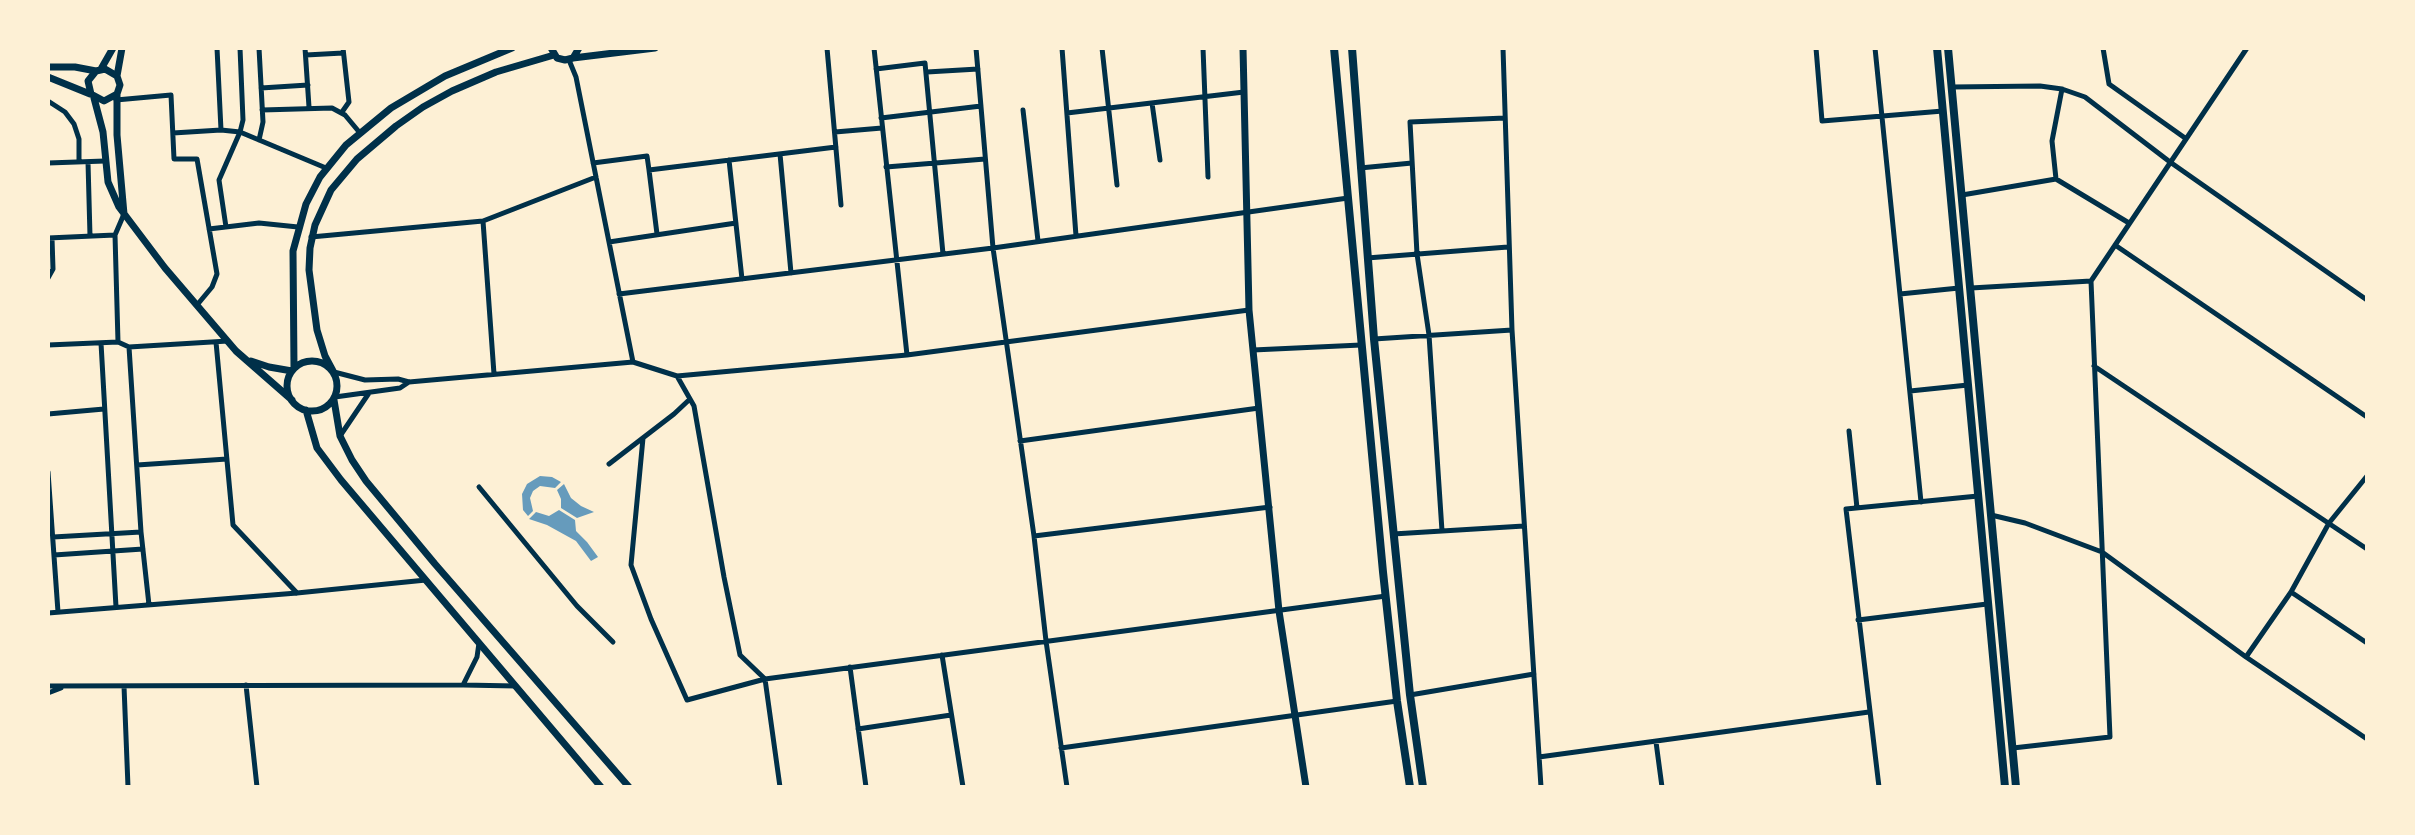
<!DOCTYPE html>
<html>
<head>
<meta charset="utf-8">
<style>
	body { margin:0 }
	#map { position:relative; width:2415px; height:835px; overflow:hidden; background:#fdf0d5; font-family:Signika,sans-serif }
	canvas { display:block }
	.frame { position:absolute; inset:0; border:50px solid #fdf0d5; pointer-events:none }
</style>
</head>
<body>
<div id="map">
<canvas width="2415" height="835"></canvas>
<div class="frame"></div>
</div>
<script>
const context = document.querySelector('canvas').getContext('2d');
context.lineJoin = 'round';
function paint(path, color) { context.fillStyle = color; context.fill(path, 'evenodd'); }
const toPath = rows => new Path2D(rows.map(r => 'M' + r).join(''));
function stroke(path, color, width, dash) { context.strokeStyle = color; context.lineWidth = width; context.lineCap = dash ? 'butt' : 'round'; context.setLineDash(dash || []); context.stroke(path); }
paint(toPath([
	[540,476,552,477,561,482,555,488,540,486,533,491,530,498,533,511,528,516,523,510,522,494,527,484],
	[564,484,571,498,581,506,594,512,577,518,561,508,561,499,557,490],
	[559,510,575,520,576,531,587,542,598,557,591,561,576,541,547,525,529,519,536,512,549,516]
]), '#669bbc');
stroke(toPath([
	[217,48,221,130],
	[259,48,263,122,259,140],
	[305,48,309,107],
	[827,48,841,205],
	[874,48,907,355],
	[976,48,993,248,1034,536,1046,641,1067,787],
	[1062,48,1076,236],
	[1102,48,1117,185],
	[1203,48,1208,177],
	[1503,48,1512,330,1541,787],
	[1816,48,1822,121,1943,111],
	[1875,48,1921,502],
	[2103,48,2109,84,2185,138],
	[306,55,343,53],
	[569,60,576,77,633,362],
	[876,69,925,63,943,254],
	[927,72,978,69],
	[1952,87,2040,86,2062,89,2085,97,2170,162,2367,300],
	[261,88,308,85],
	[2062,89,2052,141,2056,179,2129,223],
	[116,100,171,95,174,159,197,159,217,274,212,287,197,305],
	[48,101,65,112,74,124,79,139,79,162],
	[1152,103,1160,160],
	[262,110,332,108,345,115,360,133],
	[1023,110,1038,241],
	[342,112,349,102,343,48],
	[1067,113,1244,92],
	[881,118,981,106],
	[835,132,882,128],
	[173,133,221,130,240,132,326,168],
	[780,154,791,273],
	[729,160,742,279],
	[88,162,90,236],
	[48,163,105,161],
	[593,163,647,156,649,170,836,147],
	[886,167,985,159],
	[1360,168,1412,163],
	[649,170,657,234],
	[1962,195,2056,179],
	[483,221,494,374],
	[226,227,219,180,240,132,243,120,240,48],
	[209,229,259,223,298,227],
	[311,237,483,221,596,177],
	[48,238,115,235],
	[609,242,736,223],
	[2115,245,2367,417],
	[1367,258,1508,247],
	[48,278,53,269,52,238],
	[2091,281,2247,48],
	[1971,288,2091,281],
	[619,294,993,248,1348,198],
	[1900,294,1959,288],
	[1374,339,1512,330],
	[118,342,115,235,124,214],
	[216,342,233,525,297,593],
	[101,343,116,607],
	[48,345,118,342,129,347,228,341],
	[129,347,141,532,149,605],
	[1253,350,1361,345],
	[2094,366,2367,549],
	[334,372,365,380,398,379,409,382,633,362,677,376,907,355,1249,310],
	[677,376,694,406,724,577,740,655,765,679,780,787],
	[1910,391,1968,385],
	[335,397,400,388,409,382],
	[48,414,104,409],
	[1849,431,1857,508],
	[340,436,369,393],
	[643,438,631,565,651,619,687,700,765,679,1386,596],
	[1020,441,1259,408],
	[609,464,674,414,690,399],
	[137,465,227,459],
	[48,472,58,612],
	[479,487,577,606,613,642],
	[1991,515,2025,523,2102,552,2246,657,2367,739],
	[1442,531,1429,335,1417,254,1410,122,1505,118],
	[1393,534,1524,526],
	[1034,536,1270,507],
	[53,537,141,532],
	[54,555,143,549],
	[2291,592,2367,643],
	[48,613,297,593,426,580],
	[1858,620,1987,604],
	[942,655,963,787],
	[2246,657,2291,592,2329,523,2367,476],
	[850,667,866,787],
	[246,685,257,787],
	[463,685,477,657,479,643],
	[48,686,463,685,516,686],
	[124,686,128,787],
	[48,693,61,688],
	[1410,695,1534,674],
	[858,729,951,715],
	[1656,742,1662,787],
	[1061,748,1397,701],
	[2013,748,2110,737,2091,281],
	[1539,757,1869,712],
	[1879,787,1846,509,1978,496]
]), '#003049', 5);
stroke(toPath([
	[551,48,557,58,565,60,573,58,579,48],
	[1243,48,1249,310,1279,611,1306,787],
	[573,58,655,48],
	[48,67,75,67,96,71],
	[101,69,113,48],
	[117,76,105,69,96,71,88,81,91,94,104,101,117,94,120,85,117,76,122,48],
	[48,77,90,94],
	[117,94,117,135,124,214],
	[94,98,103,132,108,182,119,207,165,268,236,351,292,400],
	'287 386a25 25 0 1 1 50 0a25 25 0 1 1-50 0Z',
	[251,361,269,367,292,371],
	[294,368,293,251,306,204,320,177,346,145,391,108,445,76,512,48],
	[333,371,325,356,317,330,309,270,310,248,315,225,331,190,357,159,396,126,423,107,452,91,496,72,554,55],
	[334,400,340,436,352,460,366,481,435,564,629,787],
	[306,410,317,448,341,480,601,787]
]), '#003049', 7);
stroke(toPath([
	[1334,48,1383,572,1397,701,1410,787],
	[1352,48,1374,339,1410,695,1423,787],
	[1937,48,2005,787],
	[1948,48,2016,787]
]), '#003049', 8);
</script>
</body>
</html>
